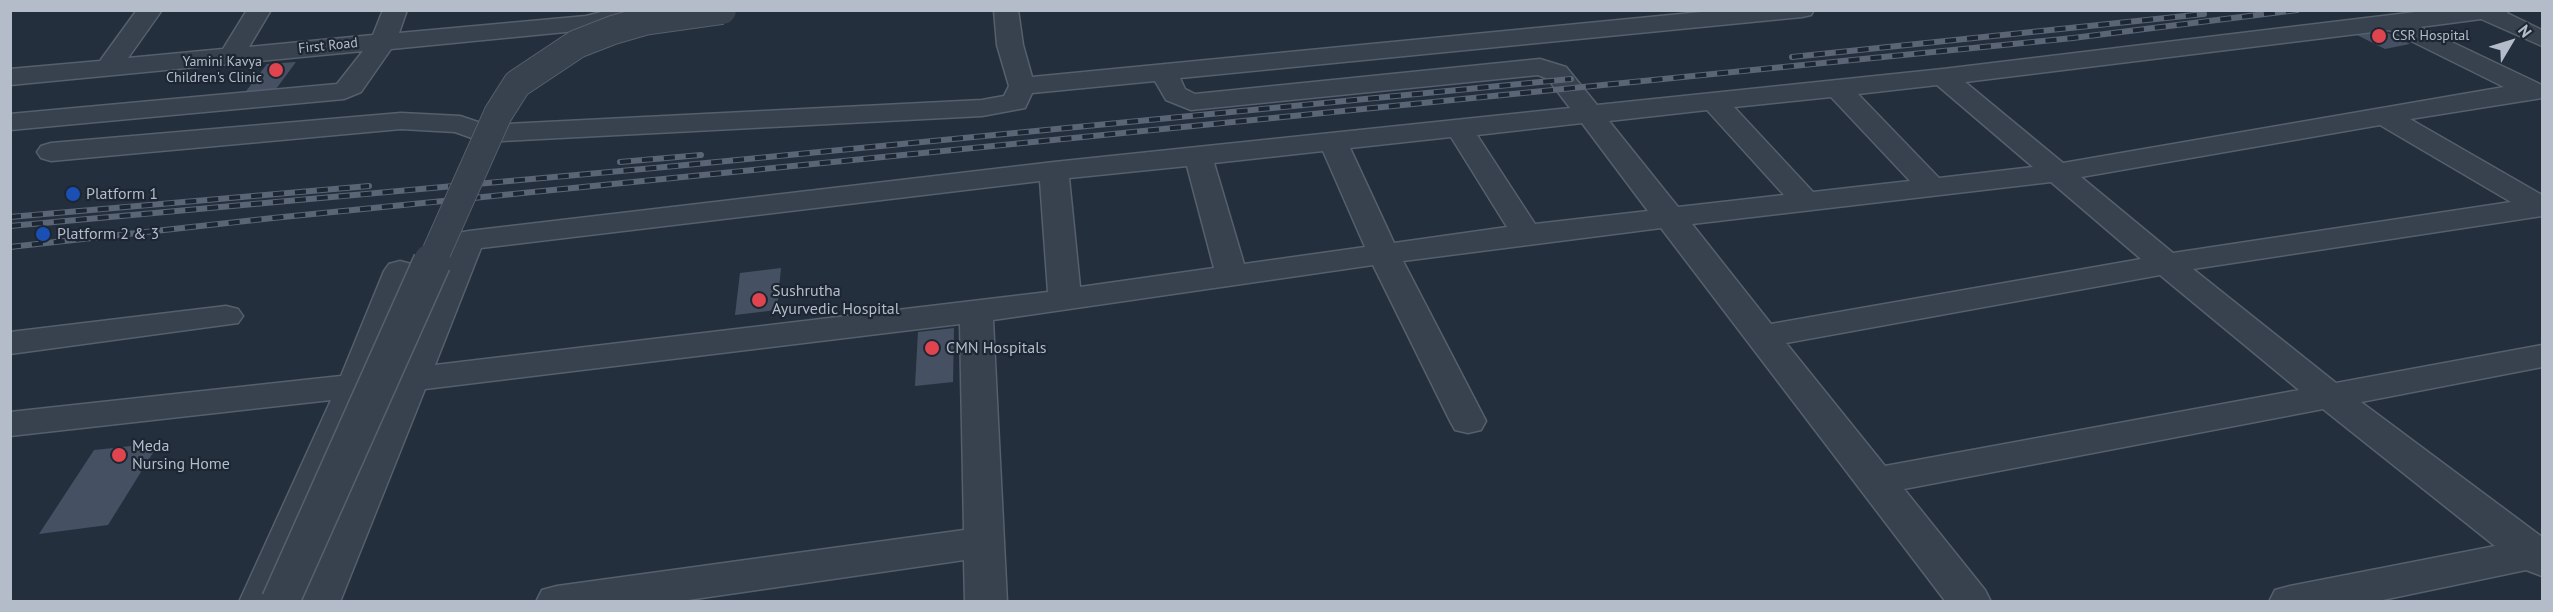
<!DOCTYPE html>
<html>
<head>
<meta charset="utf-8">
<style>
	body { margin:0 }
	#map { position:relative; width:2553px; height:612px; overflow:hidden; background:#242f3e; font-family:"PT Sans",sans-serif }
	canvas { display:block }
	.frame { position:absolute; inset:0; border:12px solid #b4bcc9; pointer-events:none }
	.north { position:absolute; left:2481px; top:12px; width:60px; height:60px; -webkit-text-stroke:4px #1d2633; paint-order:stroke; rotate:52deg; font-size:16px; font-weight:700; line-height:24px; text-align:center; color:#b4bcc9 }
	.north::after { content:''; display:block; margin:auto; width:21px; height:27px; background:#b4bcc9; clip-path:polygon(50% 0,100% 100%,50% 72%,0 100%) }
</style>
</head>
<body>
<div id="map">
<canvas width="2553" height="612"></canvas>
<div class="frame"></div>
<div class="north">N</div>
</div>
<script>
const context = document.querySelector('canvas').getContext('2d');
context.lineJoin = 'round';
function paint(path, color) { context.fillStyle = color; context.fill(path, 'evenodd'); }
const toPath = rows => new Path2D(rows.map(r => 'M' + r).join(''));
function stroke(path, color, width, dash) { context.strokeStyle = color; context.lineWidth = width; context.lineCap = dash ? 'butt' : 'round'; context.setLineDash(dash || []); context.stroke(path); }
function label(font, color, halo, rows, align = 'center') {
  context.font = font + ' "PT Sans",sans-serif'; context.lineWidth = 4.5; context.setLineDash([]); context.textBaseline = 'middle'; context.strokeStyle = halo; context.fillStyle = color; for (const [text, x, y, turn = 0] of rows) {
    context.save(); context.translate(x, y); context.rotate((+turn || 0) * Math.PI / 180); context.textAlign = isNaN(turn) ? turn : align; if (halo) context.strokeText(text, 0, 0); context.fillText(text, 0, 0); context.restore();
  }
}
paint(toPath([
	[2380,29,2410,44,2385,49,2355,34],
	[296,62,273,93,243,95,267,64],
	[781,268,777,310,735,315,740,273],
	[954,328,953,382,915,386,918,332],
	[159,443,108,525,39,534,94,450]
]), '#455162');
const minor = toPath([
	[137,10,162,10,128,58,223,49,247,10,271,10,249,47,373,35,383,10,407,10,399,33,586,16,609,10,656,10,653,15,586,30,391,49,361,92,344,99,10,130,10,114,337,84,363,51,10,85,10,69,100,61,137,10],
	[994,10,1018,10,1023,45,1032,77,1722,10,1814,10,1811,15,1802,17,1180,78,1185,89,1195,94,1540,59,1566,67,1597,105,1943,69,2391,15,2432,10,2509,10,2507,13,2542,30,2542,46,2481,19,2420,27,2542,85,2542,98,2410,119,2542,195,2542,216,2193,269,2336,383,2542,345,2542,367,2361,402,2542,537,2542,576,2526,570,2373,602,2269,602,2275,590,2290,586,2495,546,2323,409,1904,489,1985,590,1991,602,1946,602,1661,228,1403,261,1486,421,1481,430,1468,433,1455,430,1450,421,1373,265,993,320,1007,602,965,602,964,560,674,602,536,602,542,590,557,586,964,530,960,324,425,389,340,602,298,602,387,394,368,396,281,602,239,602,331,400,10,436,10,412,341,376,384,271,389,264,400,261,411,264,416,271,378,372,398,369,453,240,458,233,469,231,1054,162,1570,108,1548,79,1538,75,1191,110,1166,100,1155,81,1032,93,1025,108,982,116,483,142,455,132,401,129,51,161,41,158,37,152,41,146,51,143,401,113,460,116,487,125,982,100,1004,96,1009,86,997,45,994,10],
	[2389,30,2504,87,2063,163,1965,82,2389,30],
	[1937,85,2033,167,1939,178,1858,94,1937,85],
	[1831,97,1910,181,1813,192,1734,107,1831,97],
	[1707,110,1784,195,1678,207,1609,121,1707,110],
	[1582,123,1648,211,1535,224,1477,135,1582,123],
	[2380,125,2511,202,2173,253,2081,177,2380,125],
	[1451,137,1507,227,1394,243,1350,148,1451,137],
	[1323,151,1365,247,1244,264,1214,163,1323,151],
	[1187,166,1214,268,1080,287,1069,178,1187,166],
	[1040,181,1048,292,435,365,481,248,1040,181],
	[2051,182,2141,259,1771,324,1692,224,2051,182],
	[2160,275,2299,390,1885,466,1786,343,2160,275],
	[226,306,238,309,243,316,238,323,10,354,10,332,226,306]
]);
stroke(minor, '#565f6c', 3);
paint(minor, '#38414e');
const rail = toPath([
	[1792,57,2204,14],
	[620,162,701,155],
	[10,217,369,186],
	[10,226,665,167,1571,79],
	[10,247,273,218,2073,38,2297,10]
]);
stroke(rail, '#5a6575', 6);
stroke(rail, '#1d2633', 4, [11]);
const minorBridgeFar1 = toPath([
	[431,264,498,114,517,84,577,44,613,30,644,21,722,10]
]);
const minorBridge = toPath([
	[280,602,432,262]
]);
stroke(minorBridgeFar1, '#565f6c', 30, []);
stroke(minorBridge, '#565f6c', 40, []);
stroke(minorBridgeFar1, '#38414e', 28);
stroke(minorBridge, '#38414e', 37);
for (const [x, y, r, color] of [
	[2379,36,8,"#e0444e"],
	[276,70,8,"#e0444e"],
	[73,194,8,"#1a4fb4"],
	[43,234,8,"#1a4fb4"],
	[759,300,8,"#e0444e"],
	[932,348,8,"#e0444e"],
	[119,455,8,"#e0444e"]
]) { const dot = new Path2D(); dot.arc(x, y, r, 0, 2 * Math.PI); context.fillStyle = color; context.fill(dot); stroke(dot, '#1d2633', 2); }
label('14px', '#b4bcc9', '#1d2633', [
	["CSR Hospital",2392,36],
	["Yamini Kavya",262,62,"right"],
	["Children's Clinic",262,78,"right"]
], 'left');
label('14px', '#b4bcc9', '#1d2633', [
	["First Road",328,46,-6]
]);
label('16px', '#b4bcc9', '#1d2633', [
	["Platform 1",86,194],
	["Platform 2 & 3",57,234],
	["Sushrutha",772,291],
	["Ayurvedic Hospital",772,309],
	["CMN Hospitals",946,348],
	["Meda",132,446],
	["Nursing Home",132,464]
], 'left');
</script>
</body>
</html>
